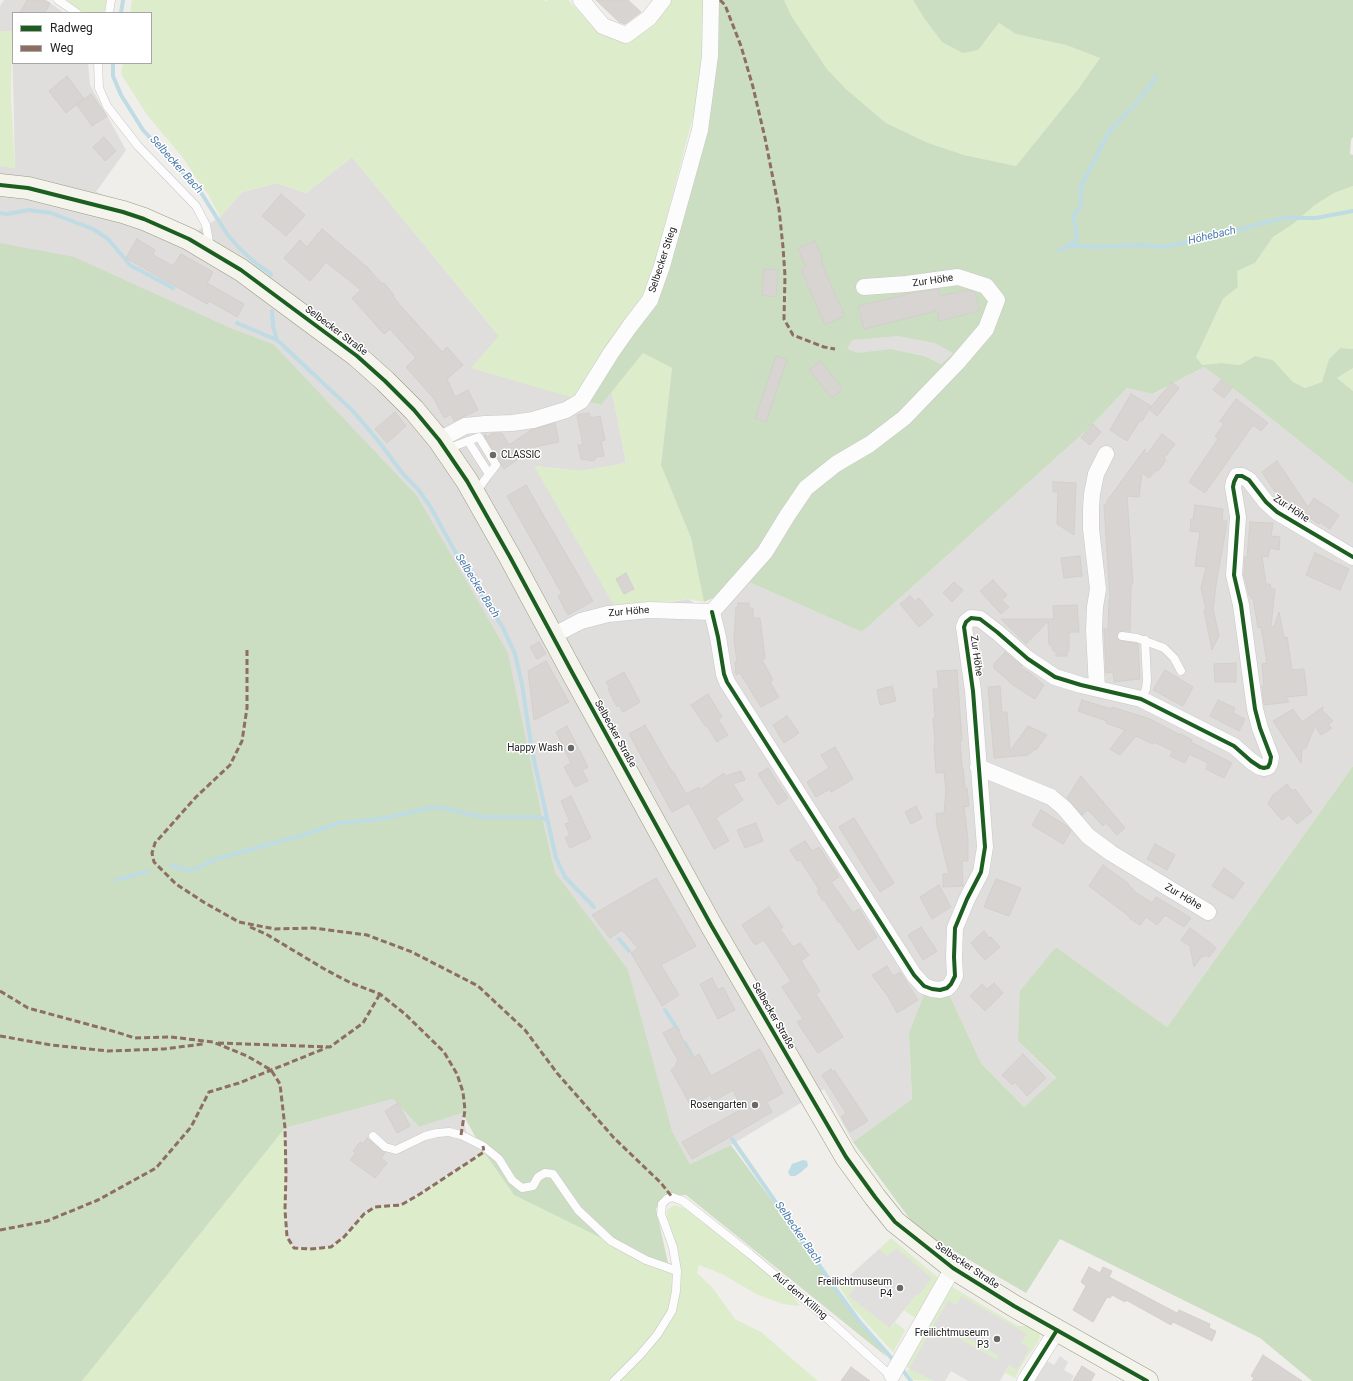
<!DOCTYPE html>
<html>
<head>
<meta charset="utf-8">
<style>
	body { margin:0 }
	#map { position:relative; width:1353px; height:1381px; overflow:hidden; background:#f0eeeb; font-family:Roboto,sans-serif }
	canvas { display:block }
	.legend { position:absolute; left:12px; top:12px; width:140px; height:52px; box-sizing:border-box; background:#fff; border:1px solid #a7a7a7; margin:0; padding:5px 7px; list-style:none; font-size:12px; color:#222 }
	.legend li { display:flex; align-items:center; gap:8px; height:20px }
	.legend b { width:20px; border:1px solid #a7a7a7 }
</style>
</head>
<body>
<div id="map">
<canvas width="1353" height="1381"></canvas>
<ul class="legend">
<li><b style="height:5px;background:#1b5e20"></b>Radweg</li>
<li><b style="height:5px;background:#8d6e63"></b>Weg</li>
</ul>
</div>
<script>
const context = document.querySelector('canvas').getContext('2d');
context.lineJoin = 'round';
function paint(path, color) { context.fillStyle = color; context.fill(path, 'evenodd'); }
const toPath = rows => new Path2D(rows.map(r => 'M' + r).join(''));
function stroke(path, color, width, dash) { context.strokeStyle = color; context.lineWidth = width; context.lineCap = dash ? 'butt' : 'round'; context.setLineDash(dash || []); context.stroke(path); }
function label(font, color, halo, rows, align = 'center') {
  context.font = font + ' Roboto,sans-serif'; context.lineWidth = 3; context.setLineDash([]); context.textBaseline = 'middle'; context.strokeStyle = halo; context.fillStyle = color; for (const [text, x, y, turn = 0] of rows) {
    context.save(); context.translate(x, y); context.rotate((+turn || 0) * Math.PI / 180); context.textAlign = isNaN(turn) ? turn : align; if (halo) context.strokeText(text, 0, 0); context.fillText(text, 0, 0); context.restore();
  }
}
paint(toPath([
	[4,0,46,0,64,13,13,13,13,63,88,63,90,85,126,150,96,192,195,232,220,217,242,192,277,183,306,193,352,157,499,336,472,368,600,405,612,391,626,463,581,471,535,466,618,612,688,599,709,612,749,582,862,632,1088,429,1127,388,1154,394,1204,367,1243,396,1353,484,1353,766,1167,1027,1056,947,1018,1041,1056,1079,1024,1107,981,1063,949,994,909,1033,912,1099,853,1142,824,1089,731,1145,690,1164,672,1131,584,913,555,872,541,812,273,344,0,243,0,166,15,168,12,32,0,31,0,6],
	[393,1099,419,1127,462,1113,468,1139,484,1152,420,1194,401,1205,389,1205,364,1214,344,1237,331,1247,310,1249,294,1248,287,1237,285,1128]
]), '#dfdedc');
paint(toPath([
	[67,0,107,0,104,13,82,13],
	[132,0,544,0,546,2,548,0,568,0,599,32,626,41,669,0,708,0,705,46,697,101,646,297,577,399,471,368,499,336,352,157,306,193,277,183,242,192,220,217,208,194,196,178,184,159,147,115,121,74,123,63,151,63,151,13,130,13],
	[784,0,913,0,924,18,942,42,989,37,999,23,1017,34,1066,45,1100,58,1079,88,1016,166,964,155,928,143,886,123,846,89,827,69,792,17],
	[0,31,12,31,11,97,15,168,0,166],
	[1353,186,1353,349,1340,348,1329,359,1322,382,1305,388,1293,382,1273,360,1255,356,1240,365,1221,363,1202,365,1196,357,1223,299,1238,287,1236,271,1255,263,1273,237,1293,224,1315,205,1334,193],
	[643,353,672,368,661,465,691,538,704,602,688,599,616,609,534,466,581,471,626,463,612,391],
	[1353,368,1353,391,1337,378],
	[285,1128,287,1237,294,1248,310,1249,331,1247,344,1237,364,1214,375,1207,401,1205,420,1194,484,1152,514,1195,646,1260,668,1263,679,1263,677,1249,670,1226,667,1216,667,1210,674,1205,684,1208,725,1238,791,1294,800,1306,783,1304,758,1295,722,1274,699,1265,697,1273,712,1287,735,1319,761,1332,818,1381,82,1381],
	[891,1238,923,1265,938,1277,937,1282,916,1317,912,1316,904,1310,916,1295,918,1296,896,1248,887,1257,879,1249],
	[846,1279,855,1288,848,1296,891,1328,895,1322,905,1330,905,1331,893,1352,853,1308,839,1286],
	[949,1285,1018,1326,1026,1326,1039,1333,1040,1336,1038,1342,1023,1363,1015,1378,1005,1373,1009,1365,1017,1370,1030,1348,1021,1343,1026,1334,961,1297,956,1305,948,1301,910,1369,934,1381,913,1380,907,1371,909,1369,905,1365],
	[956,1331,1000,1356,998,1360,954,1335]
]), '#ddeccb');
paint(toPath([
	[717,0,784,0,792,17,827,69,846,89,886,123,928,143,964,155,1016,166,1079,88,1100,58,1066,45,1016,34,999,23,978,50,963,53,942,42,924,18,913,0,1353,0,1353,137,1351,140,1350,154,1353,155,1353,186,1334,193,1315,205,1293,224,1273,237,1255,263,1237,271,1238,287,1223,299,1196,357,1202,365,1221,363,1240,365,1255,356,1273,360,1293,382,1305,388,1322,382,1329,359,1340,348,1353,349,1353,368,1337,378,1353,391,1353,484,1243,396,1204,367,1153,394,1127,388,1088,429,862,632,749,582,704,602,691,538,661,465,672,368,643,353,601,405,585,401,652,305,691,180],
	[892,349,953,353,941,364,925,356],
	[0,243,74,257,228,327,273,344,417,496,508,653,541,812,555,872,628,970,672,1131,690,1164,731,1145,887,1357,686,1195,664,1195,656,1209,668,1263,646,1260,514,1195,484,1152,462,1113,419,1127,393,1099,285,1128,82,1381,0,1381],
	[1353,766,1353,1381,1312,1381,1260,1338,1060,1239,1026,1293,918,1230,853,1142,912,1099,909,1033,924,995,949,994,981,1063,1024,1107,1056,1078,1018,1041,1020,991,1056,947,1167,1027]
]), '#cbdec1');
paint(toPath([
	[898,336,935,343,953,353,941,364,925,356,892,349,858,353,847,349,852,340],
	[896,1248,932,1278,918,1296,916,1295,904,1310,890,1328,848,1296,855,1288,846,1279,879,1249,887,1256],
	[961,1296,1027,1334,1021,1343,1030,1348,1017,1370,1009,1365,1000,1381,968,1381,951,1371,945,1381,934,1381,909,1369,948,1300,956,1305],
	[956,1331,999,1356,998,1360,954,1335],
	[1060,1356,1068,1362,1064,1370,1074,1376,1071,1381,1034,1381,1047,1361,1054,1365]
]), '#e0dfde');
paint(toPath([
	[803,1160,807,1161,808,1166,800,1173,795,1176,790,1176,788,1172,792,1164]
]), '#bfdbe3');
stroke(toPath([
	[121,13,123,0],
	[113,63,113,76,121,95,143,130,200,191,227,234,241,250,258,265,270,273,271,275],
	[0,213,7,214,29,210,51,213,93,229,108,239,130,265,173,288],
	[1069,246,1102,247,1139,245,1164,247,1225,234,1270,221,1287,218,1316,218,1353,211],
	[1059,251,1075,241,1077,236,1074,218,1075,213,1080,207,1081,203,1081,186,1109,132,1138,101,1150,86,1156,76],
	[272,311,273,326,277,340,353,411,379,442,403,474,417,488,430,506,463,566,502,626,515,654,522,684,532,751,556,858,565,877,594,907],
	[237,323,277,340],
	[171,865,186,870,196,869,213,860,288,839,301,836,339,823,380,819,435,807,448,809,482,817,540,817,547,820],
	[116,880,148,871],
	[619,939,629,951],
	[665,1010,678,1030],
	[685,1043,692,1056],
	[732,1139,835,1288,859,1321,895,1362],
	[901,1368,911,1381]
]), '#bfdbe3', 4);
const building = toPath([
	[27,0,44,0,50,3,45,13,20,13,27,0],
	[596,0,628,0,641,12,625,24,619,22,596,0],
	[67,76,84,99,66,113,49,91,67,76],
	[91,94,107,116,92,126,77,105,91,94],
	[104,137,116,151,105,161,93,147,104,137],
	[281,194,305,215,286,236,262,216,281,194],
	[322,229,367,267,382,284,384,283,394,295,393,296,399,304,442,352,447,347,463,365,447,379,455,397,468,390,478,410,454,421,451,414,444,418,434,399,406,367,416,358,390,329,384,334,352,298,361,290,326,262,310,281,284,258,300,240,307,247,322,229],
	[137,239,155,250,153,255,173,266,181,254,213,272,207,283,244,304,237,317,209,301,207,304,126,258,137,239],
	[815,241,823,261,821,262,845,316,825,325,801,270,806,268,798,248,815,241],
	[764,269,778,270,776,297,762,295,764,269],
	[939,289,940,296,967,290,975,292,979,311,939,321,937,311,864,329,858,306,912,293,939,289],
	[776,356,787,360,766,422,755,418,776,356],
	[820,361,843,389,832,398,809,370,820,361],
	[1221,380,1232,388,1224,398,1213,390,1221,380],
	[1172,382,1179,388,1157,416,1149,409,1172,382],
	[1131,394,1151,406,1142,421,1140,420,1127,441,1110,430,1131,394],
	[1236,399,1268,423,1261,431,1253,425,1205,493,1189,482,1218,439,1215,436,1224,424,1220,421,1236,399],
	[395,412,406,426,387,443,375,429,395,412],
	[589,413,590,418,600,416,605,440,601,441,604,456,596,457,594,461,581,459,578,445,583,445,577,415,589,413],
	[555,423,559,442,535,447,504,469,484,435,485,434,487,437,493,433,502,433,509,445,531,430,555,423],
	[1093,424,1101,432,1090,445,1081,438,1093,424],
	[1162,434,1175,444,1164,458,1166,460,1158,471,1156,470,1149,478,1142,473,1139,497,1127,496,1133,584,1131,584,1130,631,1120,631,1117,636,1117,638,1121,641,1138,644,1140,679,1114,682,1113,672,1106,673,1104,629,1108,629,1109,599,1110,599,1104,505,1106,505,1107,501,1145,449,1145,453,1147,454,1162,434],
	[1277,461,1308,507,1314,498,1339,515,1330,529,1320,522,1319,524,1295,508,1292,510,1287,507,1276,490,1275,492,1262,472,1277,461],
	[1053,482,1076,483,1074,535,1057,524,1058,492,1053,492,1053,482],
	[526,485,593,601,568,615,558,596,562,594,507,496,526,485],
	[1195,505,1223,509,1222,521,1227,521,1224,540,1217,578,1213,609,1219,636,1212,650,1204,610,1206,610,1201,588,1206,567,1195,566,1200,532,1190,531,1191,519,1193,520,1195,505],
	[1250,522,1273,523,1271,536,1280,537,1279,550,1270,548,1268,557,1262,556,1266,584,1270,584,1271,589,1275,589,1271,626,1274,627,1279,612,1284,638,1287,637,1292,670,1304,669,1307,695,1286,697,1289,702,1264,705,1262,686,1264,685,1262,664,1267,663,1261,627,1258,628,1253,598,1251,599,1251,596,1249,596,1244,574,1245,557,1247,558,1250,522],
	[1315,553,1349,569,1340,590,1306,575,1315,553],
	[1080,556,1082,576,1064,578,1061,558,1080,556],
	[626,573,634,589,624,594,616,579,626,573],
	[993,580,1007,595,1002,600,1009,607,1001,614,980,591,993,580],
	[954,582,963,590,952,602,943,593,954,582],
	[910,596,915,601,919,598,933,615,919,627,900,604,910,596],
	[738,603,749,603,749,608,753,608,753,618,760,618,765,658,762,660,773,680,770,682,779,697,761,707,740,673,736,675,735,662,737,661,734,641,736,607,738,607,738,603],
	[1077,605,1079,632,1069,632,1069,651,1067,651,1067,656,1056,656,1056,651,1053,651,1052,645,1049,645,1048,621,1026,644,1001,619,1054,619,1053,606,1077,605],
	[539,642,546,654,537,659,530,647,539,642],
	[1005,652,1022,666,1021,668,1030,673,1044,685,1035,699,1013,685,994,668,994,664,1005,652],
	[546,661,569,702,534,720,528,671,546,661],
	[1236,663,1236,682,1215,682,1214,664,1236,663],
	[957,670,962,741,960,741,962,768,963,768,965,788,967,788,969,806,964,807,968,840,968,861,962,861,963,886,943,887,943,874,949,874,937,826,936,814,944,813,946,790,944,772,936,773,934,743,935,742,933,718,935,717,933,689,939,689,937,671,957,670],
	[1165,670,1193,687,1183,706,1153,690,1165,670],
	[624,672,640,702,623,712,619,705,617,707,608,689,610,688,606,682,624,672],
	[892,686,896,701,880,705,877,690,892,686],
	[1000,686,1002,712,1007,712,1010,751,1028,726,1047,735,1036,750,1035,749,1028,755,994,758,988,687,1000,686],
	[708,694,722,717,718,719,728,735,717,742,707,726,706,727,691,705,708,694],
	[1082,700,1111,709,1112,707,1150,719,1180,735,1181,734,1192,740,1191,742,1232,763,1224,778,1206,769,1208,763,1189,754,1185,763,1170,756,1173,751,1154,742,1153,744,1136,736,1120,755,1110,749,1125,730,1106,723,1107,721,1078,711,1082,700],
	[1218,700,1235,708,1233,713,1245,719,1239,731,1210,716,1218,700],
	[1323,707,1322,710,1333,721,1328,724,1332,728,1321,735,1315,726,1306,748,1302,750,1301,763,1273,721,1293,709,1302,722,1323,707],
	[787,716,799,733,784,743,773,725,787,716],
	[645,725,672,772,673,771,686,794,699,787,700,790,724,773,725,776,741,771,745,780,733,784,743,800,716,818,729,841,714,849,689,803,672,812,629,734,645,725],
	[567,726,588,767,582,770,588,781,575,787,564,767,571,763,556,732,567,726],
	[835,747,853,779,831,792,830,789,816,797,807,782,829,768,821,755,835,747],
	[768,768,788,798,778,805,758,774,768,768],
	[1081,776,1125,828,1117,835,1106,823,1103,826,1088,810,1082,815,1067,798,1081,776],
	[1287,784,1292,791,1295,789,1312,812,1297,824,1289,815,1282,820,1268,804,1273,795,1287,784],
	[571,796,591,838,570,848,565,838,570,835,565,824,570,822,561,801,571,796],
	[916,806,922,818,911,824,905,812,916,806],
	[1041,810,1067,826,1071,831,1063,844,1032,825,1041,810],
	[854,818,894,883,880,892,839,827,854,818],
	[756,823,763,841,745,848,737,830,756,823],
	[805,841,812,851,819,847,839,877,831,882,853,913,859,909,877,937,858,950,840,922,839,923,824,900,823,901,817,891,819,889,800,860,797,861,790,850,805,841],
	[1155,844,1175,855,1167,870,1147,859,1155,844],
	[1103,865,1129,884,1128,885,1133,889,1132,890,1152,903,1156,897,1191,918,1184,927,1165,915,1157,925,1146,917,1140,925,1129,918,1130,917,1089,886,1103,865],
	[1224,868,1244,883,1233,899,1212,886,1224,868],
	[656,878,696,946,661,965,679,995,662,1006,631,953,638,948,622,930,610,938,592,915,656,878],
	[996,879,1021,888,1009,916,984,907,996,879],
	[939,885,951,907,932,919,920,897,939,885],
	[769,907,783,927,780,929,793,947,800,943,809,955,801,961,820,991,816,994,843,1037,818,1053,797,1022,803,1019,782,987,791,981,764,940,755,945,742,925,769,907],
	[921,927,937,951,923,960,908,935,921,927],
	[1190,928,1213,945,1213,946,1216,948,1209,957,1206,955,1204,957,1202,956,1194,967,1190,946,1181,940,1190,928],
	[984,931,989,938,991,937,1000,947,985,960,971,943,984,931],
	[887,966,893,976,900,972,918,1000,897,1013,889,998,872,975,887,966],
	[712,978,718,990,723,987,735,1010,718,1019,700,984,712,978],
	[994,983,1003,993,985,1011,970,996,982,984,987,989,994,983],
	[676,1026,693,1058,699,1054,711,1076,760,1049,783,1093,767,1102,772,1112,692,1159,682,1142,742,1109,733,1090,714,1101,710,1095,691,1106,671,1070,674,1068,678,1060,663,1033,676,1026],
	[1023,1054,1046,1078,1027,1096,1015,1082,1012,1085,1002,1075,1023,1054],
	[831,1069,832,1072,834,1070,868,1121,850,1132,841,1117,846,1113,822,1075,831,1069],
	[398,1103,410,1126,397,1133,385,1111,398,1103],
	[367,1138,385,1153,381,1158,387,1163,375,1178,350,1160,356,1153,353,1151,360,1142,363,1144,367,1138],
	[1089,1267,1100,1273,1103,1267,1112,1271,1109,1277,1177,1313,1179,1310,1210,1324,1209,1328,1216,1331,1212,1341,1173,1322,1171,1325,1126,1300,1125,1302,1112,1295,1110,1298,1107,1297,1093,1322,1073,1310,1086,1286,1081,1282,1089,1267],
	[1263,1355,1302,1381,1252,1381,1254,1378,1251,1376,1263,1355],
	[1082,1366,1095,1374,1091,1381,1073,1381,1082,1366],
	[851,1367,870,1381,841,1381,851,1367]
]);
paint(building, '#d7d4d2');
stroke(building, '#d3d0cc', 1);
const lane = toPath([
	[58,0,77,13],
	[109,13,111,0],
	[98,63,99,88,107,106,138,146,196,206,206,225,210,248],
	[468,441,479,437,496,465,489,474],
	[447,449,468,441,489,474,476,492],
	[1122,636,1137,638,1164,648,1174,658,1181,671],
	[1141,699,1146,689,1147,680,1145,640],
	[373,1136,385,1147,396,1150,425,1136,437,1133,449,1132,461,1135,483,1146,499,1159,512,1180,522,1188,533,1186,538,1177,545,1173,553,1174,578,1210,611,1241,646,1260,677,1271],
	[614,1381,640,1355,657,1335,672,1311,676,1291,677,1271,673,1247,661,1214,662,1204,667,1199,672,1197,683,1201,750,1254,830,1321,892,1377]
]);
const street = toPath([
	[581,0,603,26,626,35,649,18,663,0],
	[439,440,465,426,485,424,512,423,533,420,566,410,581,401,611,353,630,326,650,300,662,266,700,130,710,56,711,0],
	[712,612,718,637,724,674,727,682,914,975,924,986,932,989,940,990,947,988,951,984,955,976,954,957,955,928,967,899,981,872,985,847,973,691,964,627,966,622,971,618,980,619,997,632,1028,659,1055,677,1081,685,1141,699,1234,746,1251,761,1260,767,1264,768,1268,767,1270,763,1271,757,1260,728,1255,709,1241,605,1234,575,1238,517,1233,487,1234,482,1237,476,1242,476,1249,480,1266,502,1277,512,1353,557],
	[552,636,581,621,608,614,649,610,712,612,765,552,787,516,806,488,836,464,870,444,904,418,957,363,986,329,997,300,986,286,958,277,906,284,864,287],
	[1097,688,1094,630,1095,607,1098,589,1091,529,1091,508,1092,494,1096,474,1106,454],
	[978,767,1051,797,1064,808,1088,836,1111,853,1208,912],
	[892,1375,953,1268],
	[1025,1381,1057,1330]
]);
const secondary = toPath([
	[0,185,28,188,123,212,144,219,189,239,241,270,357,356,385,381,414,410,439,440,467,481,510,557,573,674,711,925,846,1157,875,1197,895,1222,953,1268,1014,1306,1147,1381]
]);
stroke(lane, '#c9c8c7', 9);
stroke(street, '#c9c8c7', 17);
stroke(secondary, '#999a82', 23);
stroke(lane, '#fdfcfc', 8);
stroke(street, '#fdfcfc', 16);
stroke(secondary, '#f4f4ed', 22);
stroke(toPath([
	[720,0,725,5,741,46,753,87,765,138,779,209,783,247,785,276,784,319,793,335,824,347,835,349],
	[247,650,247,708,242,741,230,765,196,797,155,843,152,853,154,862,176,884,205,903,239,922,275,929,313,928,367,935,412,952,478,986,525,1030,557,1073,614,1138,661,1183,672,1197],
	[250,927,266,934,326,970,351,983,380,994,405,1014,444,1052,457,1074,463,1092,465,1110,461,1135],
	[0,991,28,1008,116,1032,135,1038,171,1037,213,1042,247,1056,271,1070,280,1084,285,1128,286,1174,285,1210,287,1237,294,1248,310,1249,331,1247,344,1237,364,1214,375,1207,401,1205,420,1194,484,1152,483,1146],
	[0,1036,51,1045,108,1051,164,1049,203,1044],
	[218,1043,330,1047,363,1023,380,994],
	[0,1230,47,1221,98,1200,156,1168,191,1127,209,1092,239,1083,326,1048]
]), '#8d6e63', 3, [6, 3]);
stroke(toPath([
	[0,185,28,188,123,212,144,219,189,239,241,270,357,356,385,381,414,410,439,440,467,481,510,557,573,674,711,925,846,1157,875,1197,895,1222,953,1268,1014,1306,1147,1381],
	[712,612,718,637,724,674,727,682,914,975,924,986,932,989,940,990,947,988,951,984,955,976,954,957,955,928,967,899,981,872,985,847,973,691,964,627,966,622,971,618,980,619,997,632,1028,659,1055,677,1081,685,1141,699,1234,746,1251,761,1260,767,1264,768,1268,767,1270,763,1271,757,1260,728,1255,709,1241,605,1234,575,1238,517,1233,487,1234,482,1237,476,1242,476,1249,480,1266,502,1277,512,1353,557],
	[1025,1381,1057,1330]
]), '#1b5e20', 4);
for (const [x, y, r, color] of [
	[493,455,4,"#6a6968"],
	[571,748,4,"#6a6968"],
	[755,1105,4,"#6a6968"],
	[900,1288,4,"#6a6968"],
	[997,1339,4,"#6a6968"]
]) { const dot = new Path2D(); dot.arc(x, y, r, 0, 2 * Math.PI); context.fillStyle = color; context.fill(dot); stroke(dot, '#fff', 1.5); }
label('10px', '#222', '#fff', [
	["Selbecker Stieg",663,260,-72],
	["Zur Höhe",933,281,-8],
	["Selbecker Straße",336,331,37],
	["Zur Höhe",1291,509,34],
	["Zur Höhe",629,612,-5],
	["Zur Höhe",976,656,82],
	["Selbecker Straße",615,734,61],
	["Zur Höhe",1183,897,31],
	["Selbecker Straße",773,1016,60],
	["Selbecker Straße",967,1266,34],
	["Auf dem Killing",800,1296,40]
]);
label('10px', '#222', '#fff', [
	["CLASSIC",501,455,"left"],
	["Happy Wash",563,748],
	["Rosengarten",747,1105],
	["Freilichtmuseum",892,1282],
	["P4",892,1294],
	["Freilichtmuseum",989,1333],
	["P3",989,1345]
], 'right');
label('italic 11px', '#4a7aab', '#fff', [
	["Selbecker Bach",176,165,48],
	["Höhebach",1212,236,-13],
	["Selbecker Bach",477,586,58],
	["Selbecker Bach",798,1233,55]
]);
</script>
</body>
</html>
